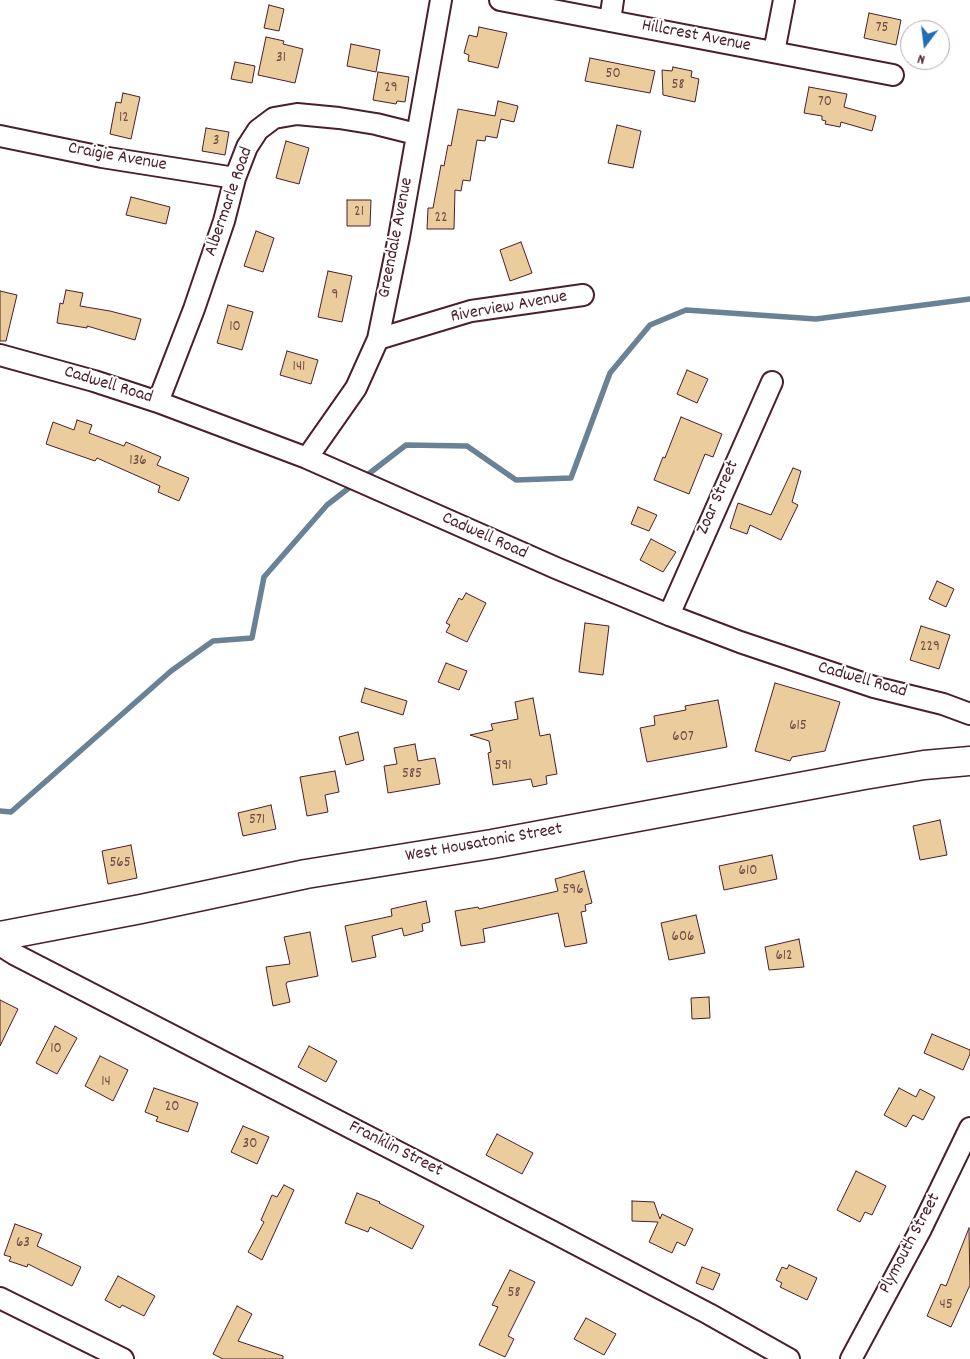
<!DOCTYPE html>
<html>
<head>
<meta charset="utf-8">
<style>
	body { margin:0 }
	#map { position:relative; width:970px; height:1359px; overflow:hidden; background:#fff; font-family:Dekko,sans-serif }
	canvas { display:block }
	.north { position:absolute; left:900px; top:20px; width:50px; height:50px; box-sizing:border-box; background:#fff; border:1px solid #b7a5aa; border-radius:50%; rotate:195deg; font-size:14px; font-weight:700; line-height:20px; text-align:center; color:#4a1f2b }
	.north::after { content:''; display:block; margin:auto; width:18px; height:22px; background:#1f6fb2; clip-path:polygon(50% 0,100% 100%,50% 72%,0 100%) }
</style>
</head>
<body>
<div id="map">
<canvas width="970" height="1359"></canvas>
<div class="north">N</div>
</div>
<script>
const context = document.querySelector('canvas').getContext('2d');
context.lineJoin = 'round';
const toPath = rows => new Path2D(rows.map(r => 'M' + r).join(''));
function stroke(path, color, width, dash) { context.strokeStyle = color; context.lineWidth = width; context.lineCap = dash ? 'butt' : 'round'; context.setLineDash(dash || []); context.stroke(path); }
function paint(path, color) { context.fillStyle = color; context.fill(path, 'evenodd'); }
function label(font, color, halo, rows, align = 'center') {
  context.font = font + ' Dekko,sans-serif'; context.lineWidth = 4; context.setLineDash([]); context.textBaseline = 'middle'; context.strokeStyle = halo; context.fillStyle = color; for (const [text, x, y, turn = 0] of rows) {
    context.save(); context.translate(x, y); context.rotate((+turn || 0) * Math.PI / 180); context.textAlign = isNaN(turn) ? turn : align; if (halo) context.strokeText(text, 0, 0); context.fillText(text, 0, 0); context.restore();
  }
}
stroke(toPath([
	[362,479,406,445,467,446,516,480,571,478,610,373,650,325,686,310,816,319,970,299],
	[0,811,11,812,171,671,213,641,252,638,264,577,327,505,354,484]
]), '#698296', 5.5);
const building = toPath([
	[269,5,284,9,279,31,264,28,269,5],
	[869,13,901,20,896,45,864,38,869,13],
	[479,27,507,33,498,68,468,61,469,55,464,53,469,35,477,37,479,27],
	[266,37,284,41,283,44,303,49,295,83,258,75,266,37],
	[351,44,380,50,376,72,347,66,351,44],
	[590,58,655,71,650,93,585,81,590,58],
	[235,62,255,66,252,83,231,79,235,62],
	[673,67,692,71,691,77,699,79,695,102,663,95,662,70,672,71,673,67],
	[378,72,409,77,405,102,397,101,396,104,373,100,378,72],
	[809,87,847,94,844,107,876,116,872,131,841,122,840,127,825,124,826,121,822,120,822,116,804,113,809,87],
	[123,93,140,97,131,139,110,134,116,102,121,103,123,93],
	[498,101,518,106,514,122,501,119,497,138,486,136,485,141,477,140,470,181,463,180,461,191,455,190,454,229,427,229,428,208,433,208,441,165,444,166,448,145,451,146,458,109,495,116,498,101],
	[617,125,641,131,633,168,608,163,617,125],
	[206,128,229,132,225,155,202,151,206,128],
	[286,141,309,148,299,184,276,178,286,141],
	[131,197,170,207,166,224,126,215,131,197],
	[347,200,371,200,370,226,347,226,347,200],
	[256,231,274,238,263,272,244,266,256,231],
	[521,242,532,273,510,281,500,250,521,242],
	[328,271,352,276,342,322,318,317,328,271],
	[66,290,83,293,80,306,110,311,141,319,135,340,87,326,87,328,57,323,60,303,63,304,66,290],
	[0,291,17,295,6,341,0,341,0,291],
	[228,305,253,312,242,350,217,343,228,305],
	[287,351,318,360,311,384,280,375,287,351],
	[687,370,708,379,697,403,677,394,687,370],
	[681,417,722,434,713,457,705,454,689,494,654,480,663,457,665,458,681,417],
	[77,420,92,425,89,433,124,446,126,442,161,457,157,465,189,478,179,501,158,492,160,486,97,458,95,461,46,444,53,422,74,430,77,420],
	[793,468,801,471,792,502,798,505,781,540,750,525,747,534,730,528,738,503,771,515,793,468],
	[638,507,657,515,649,531,631,524,638,507],
	[651,539,676,552,663,572,640,560,651,539],
	[937,581,954,589,946,607,929,599,937,581],
	[466,593,486,603,467,642,446,632,450,625,446,623,459,598,462,600,466,593],
	[585,623,609,626,603,675,579,672,585,623],
	[921,626,950,635,939,669,910,660,921,626],
	[446,663,467,671,459,690,438,682,446,663],
	[775,683,840,702,825,751,792,757,790,761,755,751,775,683],
	[365,688,407,701,403,715,361,702,365,688],
	[533,698,540,736,550,734,557,774,546,776,547,784,533,787,531,779,493,785,488,753,491,752,489,741,470,735,493,730,491,724,518,719,515,702,533,698],
	[718,700,727,747,647,762,640,728,655,725,654,716,686,710,685,706,718,700],
	[358,732,364,760,346,765,339,737,358,732],
	[415,744,418,761,435,758,440,784,388,793,384,766,397,764,394,748,415,744],
	[335,771,339,792,325,795,328,812,307,816,300,777,335,771],
	[271,805,276,829,243,836,238,813,271,805],
	[940,820,947,855,920,860,913,826,940,820],
	[131,845,137,878,108,884,102,851,131,845],
	[772,855,777,879,724,890,719,866,772,855],
	[584,871,592,903,585,905,586,911,581,912,587,943,565,947,558,913,483,929,485,942,461,946,455,911,478,907,479,909,558,891,555,879,584,871],
	[426,901,430,922,422,924,423,931,404,936,402,928,372,936,376,957,352,962,345,926,392,916,391,909,426,901],
	[696,915,705,953,669,960,661,923,696,915],
	[310,932,318,976,287,982,286,984,290,1002,273,1006,266,967,290,964,284,937,310,932],
	[799,939,804,967,769,970,765,947,799,939],
	[709,997,710,1018,692,1019,691,998,709,997],
	[0,1000,18,1009,0,1046,0,1000],
	[55,1026,77,1038,57,1074,36,1063,55,1026],
	[932,1034,970,1050,970,1054,963,1070,924,1053,932,1034],
	[309,1046,337,1061,326,1082,298,1067,309,1046],
	[100,1056,128,1070,113,1101,85,1086,100,1056],
	[154,1088,198,1103,188,1132,156,1121,158,1117,145,1112,154,1088],
	[899,1088,916,1097,920,1089,935,1097,923,1120,913,1115,906,1127,884,1115,899,1088],
	[243,1126,269,1137,257,1164,231,1152,243,1126],
	[497,1134,533,1153,522,1174,486,1155,497,1134],
	[856,1171,886,1186,872,1215,865,1212,860,1222,837,1210,856,1171],
	[284,1185,294,1190,262,1260,248,1252,264,1222,261,1220,272,1195,277,1197,284,1185],
	[357,1193,380,1202,379,1203,424,1226,412,1249,370,1227,368,1232,345,1223,357,1193],
	[632,1201,654,1202,660,1219,662,1214,693,1229,685,1246,677,1242,672,1253,649,1242,658,1222,632,1221,632,1201],
	[15,1224,42,1234,37,1246,81,1267,72,1286,28,1264,27,1267,9,1261,11,1257,4,1255,15,1224],
	[969,1228,970,1285,951,1327,927,1316,941,1284,946,1286,969,1228],
	[789,1265,817,1278,807,1300,780,1287,782,1283,776,1280,782,1267,787,1269,789,1265],
	[702,1267,720,1274,713,1290,696,1283,702,1267],
	[510,1270,535,1282,508,1336,514,1339,505,1357,479,1345,498,1307,492,1305,510,1270],
	[118,1276,155,1296,144,1316,122,1305,120,1308,105,1300,118,1276],
	[237,1306,252,1314,238,1341,283,1356,283,1359,223,1359,213,1354,237,1306],
	[586,1318,616,1334,604,1355,574,1339,586,1318]
]);
paint(building, '#eacc9d');
stroke(building, '#4a1f2b', 1);
const minor = toPath([
	[500,0,893,75],
	[610,21,613,0],
	[774,52,784,0],
	[0,136,102,157,235,178],
	[378,339,471,311,583,295],
	[0,355,94,381,158,402,307,458,556,568,669,615,740,642,874,687,943,704,970,714],
	[158,402,194,309,224,221,235,178,247,147,258,130,274,118,297,114,339,118,376,124,416,134],
	[307,458,356,388,378,339,399,237,441,0],
	[669,615,772,382],
	[0,945,14,954,551,1231,709,1314,789,1359],
	[0,1298,123,1359],
	[851,1359,921,1229,970,1128]
]);
const highway = toPath([
	[0,936,141,909,306,874,492,844,864,775,924,765,970,761]
]);
stroke(minor, '#4a1f2b', 24);
stroke(highway, '#4a1f2b', 31);
stroke(minor, '#fff', 20);
stroke(highway, '#fff', 28);
label('15px', '#724a48', null, [
	["75",882,29],
	["31",281,59],
	["50",613,75],
	["58",678,86],
	["29",391,89],
	["70",825,103],
	["12",124,119],
	["3",216,142],
	["21",359,213],
	["22",441,219],
	["9",335,296],
	["10",235,328],
	["141",299,368],
	["136",138,462],
	["229",930,648],
	["615",798,727],
	["607",683,738],
	["591",503,767],
	["585",412,775],
	["571",257,821],
	["565",120,864],
	["610",748,872],
	["596",573,891],
	["606",683,938],
	["612",784,957],
	["10",56,1050],
	["14",106,1083],
	["20",172,1108],
	["30",250,1145],
	["63",23,1244],
	["58",514,1294],
	["45",946,1306]
]);
label('18px', '#4a1f2b', '#fff', [
	["Hillcrest Avenue",696,37,11],
	["Craigie Avenue",117,158,10],
	["Albermarle Road",230,202,-71],
	["Greendale Avenue",397,238,-79],
	["Riverview Avenue",509,308,-10],
	["Cadwell Road",108,386,17],
	["Zoar Street",719,498,-66],
	["Cadwell Road",484,537,24],
	["Cadwell Road",862,681,16],
	["West Housatonic Street",484,844,-10],
	["Franklin Street",395,1150,27],
	["Plymouth Street",911,1244,-62]
]);
</script>
</body>
</html>
